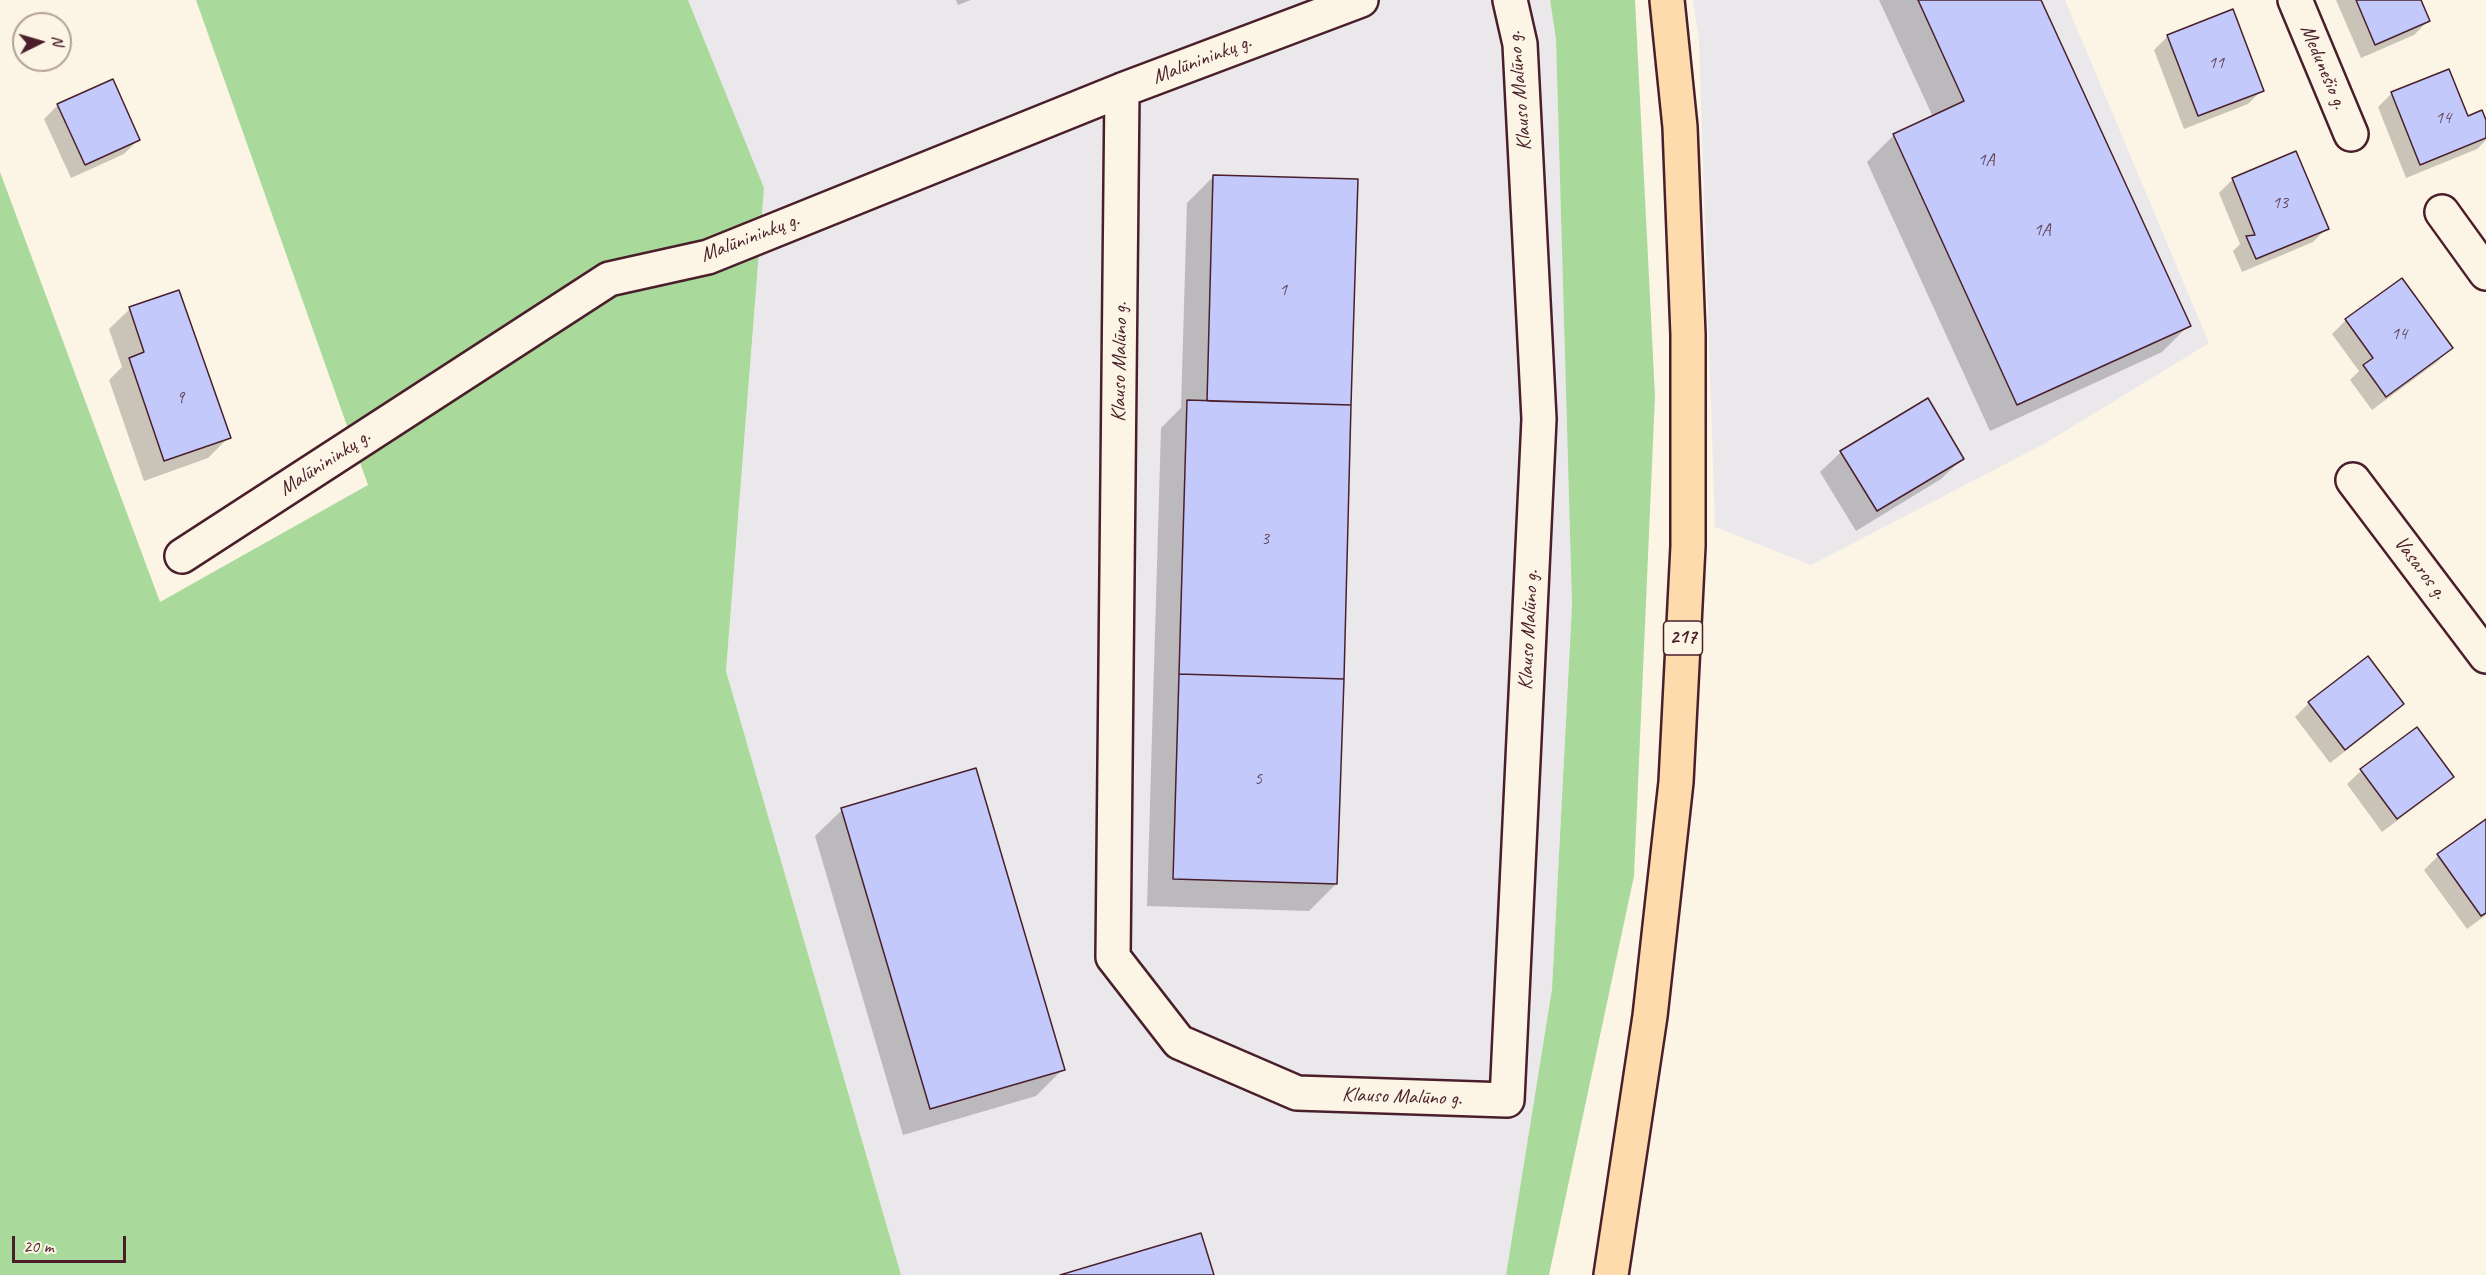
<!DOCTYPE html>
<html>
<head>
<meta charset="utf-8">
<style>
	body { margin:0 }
	#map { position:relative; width:2486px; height:1275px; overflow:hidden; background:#fcf5e5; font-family:Caveat,sans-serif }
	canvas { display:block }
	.north { position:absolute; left:12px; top:12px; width:60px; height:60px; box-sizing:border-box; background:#fcf5e5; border:2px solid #b59f9b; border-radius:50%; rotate:85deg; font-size:16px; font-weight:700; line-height:24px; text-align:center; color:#4a1f2b }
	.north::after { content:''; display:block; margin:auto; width:21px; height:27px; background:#4a1f2b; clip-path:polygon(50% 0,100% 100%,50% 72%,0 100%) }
	.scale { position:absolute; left:12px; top:1236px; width:114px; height:27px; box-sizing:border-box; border:3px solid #4a1f2b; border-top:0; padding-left:8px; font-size:18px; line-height:21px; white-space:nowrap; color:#4a1f2b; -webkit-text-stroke:4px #fcf5e5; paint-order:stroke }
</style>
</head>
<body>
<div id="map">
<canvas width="2486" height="1275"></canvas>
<div class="north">N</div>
<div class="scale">20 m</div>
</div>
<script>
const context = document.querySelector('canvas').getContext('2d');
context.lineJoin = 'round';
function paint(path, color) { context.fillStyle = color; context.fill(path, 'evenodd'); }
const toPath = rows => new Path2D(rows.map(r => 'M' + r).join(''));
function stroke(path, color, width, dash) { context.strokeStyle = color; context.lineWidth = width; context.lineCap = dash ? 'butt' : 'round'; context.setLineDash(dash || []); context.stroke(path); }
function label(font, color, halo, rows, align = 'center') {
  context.font = font + ' Caveat,sans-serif'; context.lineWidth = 4.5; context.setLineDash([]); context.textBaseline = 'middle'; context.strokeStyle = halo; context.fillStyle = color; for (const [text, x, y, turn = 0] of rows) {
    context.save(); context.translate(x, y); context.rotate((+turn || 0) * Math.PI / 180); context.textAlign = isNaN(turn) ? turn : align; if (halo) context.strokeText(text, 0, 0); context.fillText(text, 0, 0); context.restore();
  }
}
paint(toPath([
	[688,0,1550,0,1556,39,1572,605,1552,989,1506,1275,901,1275,726,671,764,189],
	[1693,0,2065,0,2209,343,2044,444,1811,565,1715,527,1699,41]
]), '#ebe8ec');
paint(toPath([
	[196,0,688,0,764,188,726,671,901,1275,0,1275,0,172,160,602,368,485],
	[1550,0,1635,0,1655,396,1634,876,1549,1275,1506,1275,1552,989,1572,605,1556,39]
]), '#a9da9b');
paint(toPath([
	[956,0,971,0,958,5],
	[1879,0,2040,0,2189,325,2162,352,1990,431,1867,162,1894,135,1933,117],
	[2336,0,2419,0,2428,21,2414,35,2361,58],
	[2168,36,2262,90,2248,104,2184,129,2154,50],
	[2392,93,2486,124,2486,140,2477,149,2406,178,2378,107],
	[58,105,138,140,124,154,71,178,44,119],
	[1214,176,1336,884,1309,911,1147,906,1161,428,1181,408,1187,203],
	[2233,179,2327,228,2313,242,2242,272,2233,251,2240,244,2219,193],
	[179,292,229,437,208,458,144,481,109,380,122,367,109,329,130,309],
	[2346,320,2451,348,2437,362,2372,410,2350,380,2359,371,2332,334],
	[1841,452,1962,459,1941,479,1856,531,1820,472],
	[2367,658,2402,704,2388,718,2330,763,2295,717,2309,703],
	[2417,729,2452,777,2438,790,2382,832,2347,784,2361,771],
	[842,810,1063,1069,1036,1096,903,1135,815,836],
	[2486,820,2486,915,2467,929,2424,870,2438,856]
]), '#0003');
const building = toPath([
	[1918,0,2041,0,2191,326,2017,405,1893,134,1964,101,1918,0],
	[2356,0,2421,0,2430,21,2375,45,2356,0],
	[2233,9,2264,91,2198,116,2167,35,2233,9],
	[2449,69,2468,116,2482,110,2486,120,2486,138,2420,165,2391,92,2449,69],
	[113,79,140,140,85,165,57,104,113,79],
	[2296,151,2329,229,2256,259,2246,236,2255,235,2232,178,2296,151],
	[1213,175,1358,179,1351,405,1207,401,1213,175],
	[2402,278,2453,348,2386,397,2363,365,2373,358,2345,319,2402,278],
	[179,290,231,438,164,461,129,358,144,352,129,307,179,290],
	[1928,398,1964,459,1877,511,1840,451,1928,398],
	[1187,400,1351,405,1344,679,1179,674,1187,400],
	[2368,656,2404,704,2345,750,2308,702,2368,656],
	[1179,674,1344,679,1337,884,1173,879,1179,674],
	[2417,727,2454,777,2397,819,2360,769,2417,727],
	[976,768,1065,1070,930,1109,841,808,976,768],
	[2486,819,2486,913,2481,916,2437,854,2486,819],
	[1201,1233,1214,1275,1060,1275,1201,1233]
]);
paint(building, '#c3c9fb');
stroke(building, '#4a1f2b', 1.5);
const minor = toPath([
	[2295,0,2351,134],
	[1122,90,1113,957,1179,1042,1297,1093,1507,1100,1539,419,1520,44,1510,0],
	[2442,212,2486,273],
	[2353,480,2486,656],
	[182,556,609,279,708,257,1122,90,1361,0]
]);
const major = toPath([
	[1611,1275,1650,1016,1676,782,1688,546,1688,335,1680,127,1667,0]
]);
stroke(minor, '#4a1f2b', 38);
stroke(major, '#4a1f2b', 38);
stroke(minor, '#fcf5e5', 33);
stroke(major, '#fddbac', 33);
label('18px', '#684a5f', null, [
	["11",2216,63],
	["14",2443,118],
	["1A",1986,160],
	["13",2280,203],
	["1A",2042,230],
	["1",1283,290],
	["14",2399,334],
	["9",180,398],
	["3",1265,539],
	["5",1258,779]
]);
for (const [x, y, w] of [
	[1683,638,39]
]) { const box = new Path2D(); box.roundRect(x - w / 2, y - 17, w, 34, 4.5); context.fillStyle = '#fcf5e5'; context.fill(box); stroke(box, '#4a1f2b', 1.5); }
label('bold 20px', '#4a1f2b', null, [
	["217",1683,638]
]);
label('21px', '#4a1f2b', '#fcf5e5', [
	["Malūnininkų g.",1202,60,-21],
	["Medunešio g.",2323,67,67],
	["Klauso Malūno g.",1520,91,-95],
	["Malūnininkų g.",750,238,-21],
	["Klauso Malūno g.",1120,362,-89],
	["Malūnininkų g.",325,463,-33],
	["Vasaros g.",2420,568,53],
	["Klauso Malūno g.",1529,630,-87],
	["Klauso Malūno g.",1402,1097,2]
]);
</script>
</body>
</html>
